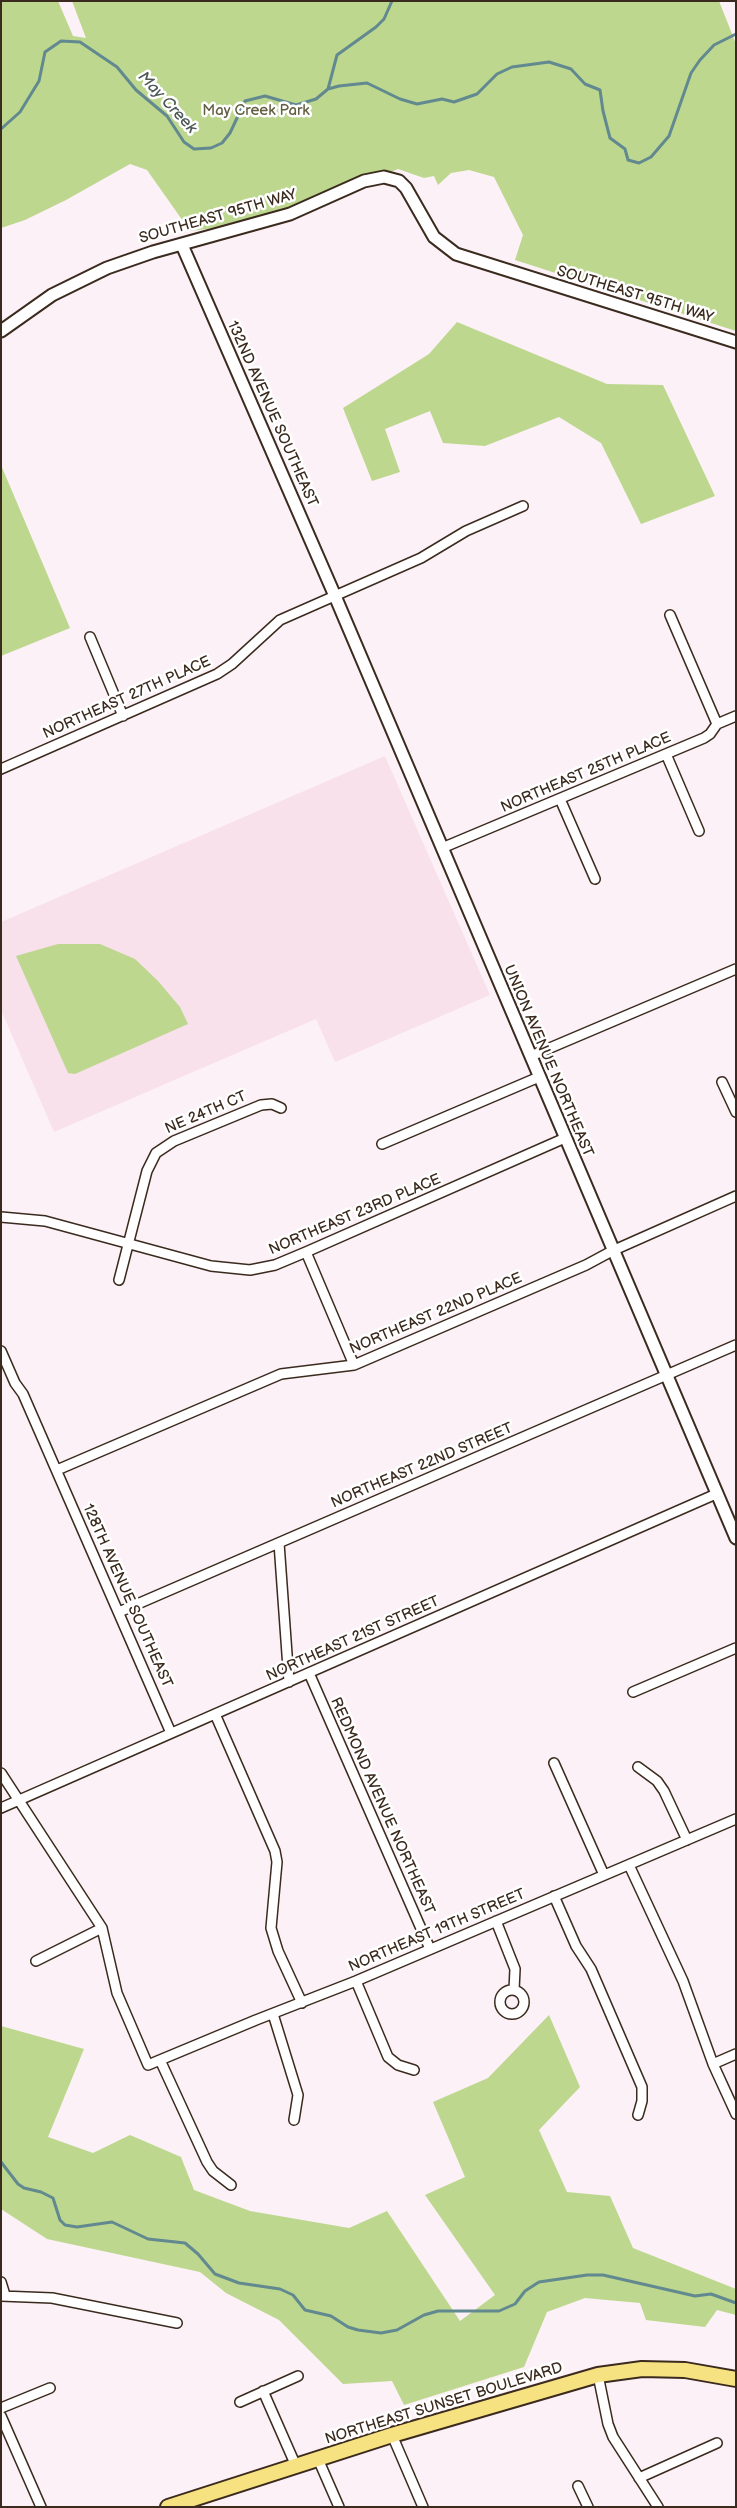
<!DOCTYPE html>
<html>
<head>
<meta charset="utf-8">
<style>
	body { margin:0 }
	#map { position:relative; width:737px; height:2508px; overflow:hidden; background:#fcf1f6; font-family:"Balsamiq Sans",sans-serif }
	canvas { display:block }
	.frame { position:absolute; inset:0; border:2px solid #3b2a1e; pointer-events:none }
</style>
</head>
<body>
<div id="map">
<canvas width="737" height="2508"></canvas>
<div class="frame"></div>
</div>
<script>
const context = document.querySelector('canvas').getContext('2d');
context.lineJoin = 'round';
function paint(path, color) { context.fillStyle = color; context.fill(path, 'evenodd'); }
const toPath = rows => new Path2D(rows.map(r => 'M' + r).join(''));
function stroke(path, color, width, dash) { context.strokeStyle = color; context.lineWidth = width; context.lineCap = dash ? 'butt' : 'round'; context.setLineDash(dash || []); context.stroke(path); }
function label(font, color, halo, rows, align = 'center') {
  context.font = font + ' "Balsamiq Sans",sans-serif'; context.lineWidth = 5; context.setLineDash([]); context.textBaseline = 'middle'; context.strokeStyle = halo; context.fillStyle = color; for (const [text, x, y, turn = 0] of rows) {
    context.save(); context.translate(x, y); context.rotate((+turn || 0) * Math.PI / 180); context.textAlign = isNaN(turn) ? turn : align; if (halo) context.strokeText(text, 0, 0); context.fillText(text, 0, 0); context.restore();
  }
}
paint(toPath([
	[385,756,490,995,335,1062,316,1019,54,1132,1,1010,1,922]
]), '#f9e1ec');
paint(toPath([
	[1,1,58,1,73,36,86,38,72,1,719,1,736,44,736,331,515,260,523,235,494,177,469,170,451,173,438,185,434,176,424,178,398,169,280,220,190,231,147,170,130,164,66,200,25,220,1,228],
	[457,322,607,384,663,385,715,496,641,524,601,443,559,417,485,446,443,443,430,411,385,429,400,472,372,481,343,408,429,354],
	[1,465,70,628,1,656],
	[58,944,100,944,135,959,158,981,180,1007,188,1024,75,1074,68,1073,16,956],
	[549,2015,580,2087,539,2130,567,2192,610,2196,633,2248,736,2289,736,2315,717,2310,705,2327,646,2320,640,2303,585,2298,547,2312,524,2367,404,2405,392,2381,343,2384,279,2320,226,2293,200,2272,47,2239,1,2209,1,2026,84,2049,48,2137,93,2153,130,2135,181,2157,194,2190,250,2211,349,2228,387,2211,460,2321,495,2295,425,2195,465,2177,433,2102,488,2078]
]), '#bdd78e');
stroke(toPath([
	[328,89,337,55,376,27,384,19,392,1],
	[1,129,20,112,39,81,45,52,61,41,80,42,117,67,136,90,167,116,184,142,194,149,211,148,222,143,230,133,245,101,265,96,296,105,316,99,328,89,339,86,367,83,400,99,417,104,442,99,454,102,477,94,497,74,512,67,549,62,571,69,585,84,600,90,603,111,610,138,625,149,628,160,639,163,651,157,669,136,691,73,700,60,714,45,736,34],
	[1,2162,18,2184,24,2188,41,2192,53,2198,60,2220,65,2225,77,2227,112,2222,148,2239,185,2243,198,2254,215,2274,239,2283,280,2289,293,2295,305,2310,331,2316,348,2327,358,2330,381,2333,397,2330,424,2315,438,2311,499,2311,515,2304,525,2291,539,2282,587,2275,603,2275,695,2296,711,2294,736,2303]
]), '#62898f', 3);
const minor = toPath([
	[670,615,717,724],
	[90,637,123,716],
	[666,754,699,831],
	[1,769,217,674,232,664,280,620,421,558,466,531,523,506],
	[560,799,595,879],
	[442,848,704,738,710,734,717,724,736,716],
	[531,1056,736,969],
	[722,1082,736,1112],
	[382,1144,539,1077],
	[1,1217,45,1221,211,1266,250,1270,275,1265,306,1252,565,1138],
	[306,1252,354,1365],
	[119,1280,147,1171,156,1153,174,1141,261,1105,272,1104,281,1108],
	[1,1351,15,1383,23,1394,171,1733],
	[57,1470,281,1374,354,1365,586,1265,612,1251,736,1196],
	[279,1543,289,1682],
	[119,1612,736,1345],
	[309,1673,430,1949],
	[633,1692,736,1648],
	[215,1714,275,1851,277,1862,271,1928,278,1951,302,2003],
	[554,1763,604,1875],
	[638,1767,657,1781,664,1791,687,1840],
	[1,1773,102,1928,117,1993,148,2065,256,2020,356,1981,736,1819],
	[1,1808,716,1494],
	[629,1865,683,1981,713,2064,736,2114],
	[554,1896,576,1946,591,1969,642,2087,642,2101,638,2115],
	[496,1921,515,1969,514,1990],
	[36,1961,102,1928],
	[356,1981,388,2057,398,2065,414,2070],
	'500 2002a12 12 0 1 1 24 0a12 12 0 1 1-24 0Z',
	[273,2014,298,2095,294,2120],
	[160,2060,207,2162,213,2171,231,2185],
	[713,2064,736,2054],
	[1,2282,5,2295],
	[1,2296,52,2298,177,2323],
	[598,2375,608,2424,613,2437,658,2507],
	[263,2391,296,2466],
	[240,2402,298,2376],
	[1,2408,50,2388],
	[1,2416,41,2507],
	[392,2435,423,2507],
	[318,2459,339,2507],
	[639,2478,717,2443],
	[578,2486,588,2507]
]);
const tertiary = toPath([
	[182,245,335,596,736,1538],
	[1,331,52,295,107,268,153,252,290,214,364,181,384,177,399,181,406,188,434,237,456,254,736,342]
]);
const primary = toPath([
	[168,2507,392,2435,598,2375,642,2369,685,2370,736,2379]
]);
stroke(minor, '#3b2a1e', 12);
stroke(tertiary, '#3b2a1e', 15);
stroke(primary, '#3b2a1e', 18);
stroke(minor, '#fff', 9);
stroke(tertiary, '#fff', 11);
stroke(primary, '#f7e281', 14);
label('15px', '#625e40', '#fff', [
	["May Creek Park",256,111]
]);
label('15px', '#3b2a1e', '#fff', [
	["SOUTHEAST 95TH WAY",218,217,-16],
	["SOUTHEAST 95TH WAY",635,295,17],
	["132ND AVENUE SOUTHEAST",272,414,66],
	["NORTHEAST 27TH PLACE",127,698,-24],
	["NORTHEAST 25TH PLACE",586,773,-23],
	["UNION AVENUE NORTHEAST",548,1061,67],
	["NE 24TH CT",206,1113,-23],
	["NORTHEAST 23RD PLACE",355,1215,-23],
	["NORTHEAST 22ND PLACE",436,1314,-23],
	["NORTHEAST 22ND STREET",422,1466,-23],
	["128TH AVENUE SOUTHEAST",127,1596,66],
	["NORTHEAST 21ST STREET",353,1639,-24],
	["REDMOND AVENUE NORTHEAST",382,1806,66],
	["NORTHEAST 19TH STREET",437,1931,-23],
	["NORTHEAST SUNSET BOULEVARD",444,2404,-17]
]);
label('italic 16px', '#4e5a57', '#fff', [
	["May Creek",167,103,47]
]);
</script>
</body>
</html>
